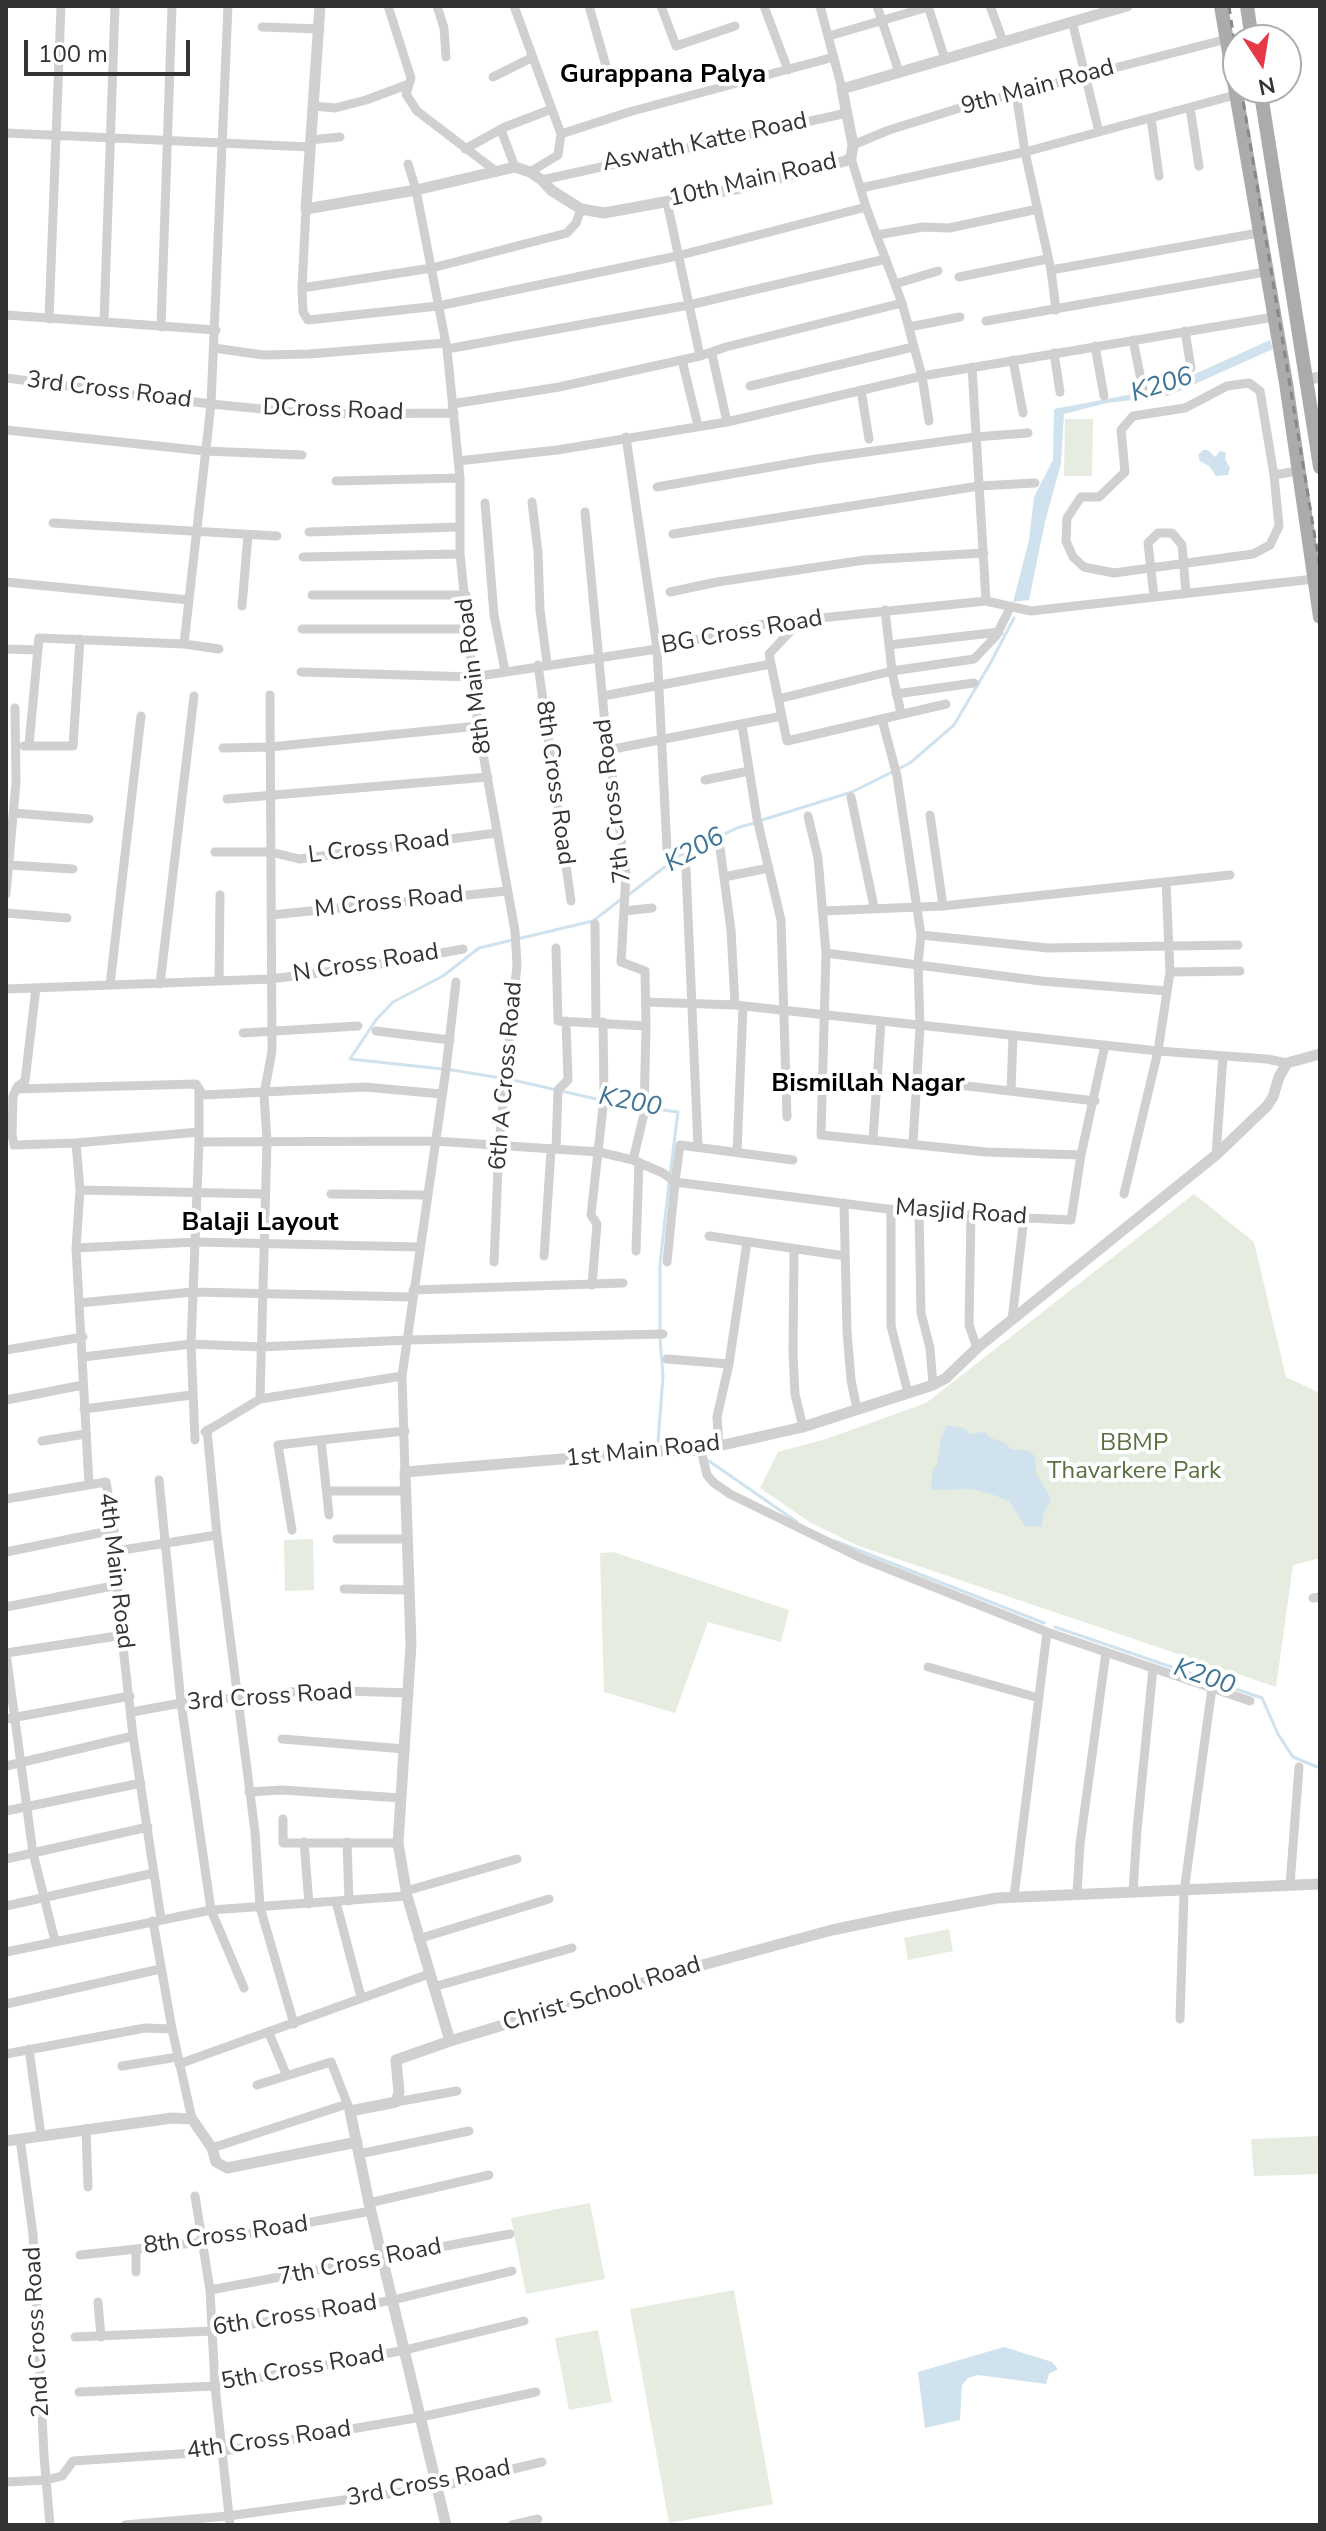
<!DOCTYPE html>
<html>
<head>
<meta charset="utf-8">
<style>
	body { margin:0 }
	#map { position:relative; width:1326px; height:2531px; overflow:hidden; background:#fff; font-family:"Nunito Sans",sans-serif }
	canvas { display:block }
	.frame { position:absolute; inset:0; border:8px solid #333; pointer-events:none }
	.north { position:absolute; left:1222px; top:24px; width:80px; height:80px; box-sizing:border-box; background:#fff; border:2px solid #adadad; border-radius:50%; rotate:168deg; font-size:22px; font-weight:700; line-height:32px; text-align:center; color:#333 }
	.north::after { content:''; display:block; margin:auto; width:28px; height:36px; background:#e63946; clip-path:polygon(50% 0,100% 100%,50% 72%,0 100%) }
	.scale { position:absolute; left:24px; top:40px; width:166px; height:36px; box-sizing:border-box; border:4px solid #333; border-top:0; padding-left:10px; font-size:24px; line-height:28px; white-space:nowrap; color:#333; -webkit-text-stroke:6px #fff; paint-order:stroke }
</style>
</head>
<body>
<div id="map">
<canvas width="1326" height="2531"></canvas>
<div class="frame"></div>
<div class="north">N</div>
<div class="scale">100 m</div>
</div>
<script>
const context = document.querySelector('canvas').getContext('2d');
context.lineJoin = 'round';
function paint(path, color) { context.fillStyle = color; context.fill(path, 'evenodd'); }
const toPath = rows => new Path2D(rows.map(r => 'M' + r).join(''));
function stroke(path, color, width, dash) { context.strokeStyle = color; context.lineWidth = width; context.lineCap = dash ? 'butt' : 'round'; context.setLineDash(dash || []); context.stroke(path); }
function label(font, color, halo, rows, align = 'center') {
  context.font = font + ' "Nunito Sans",sans-serif'; context.lineWidth = 8; context.setLineDash([]); context.textBaseline = 'middle'; context.strokeStyle = halo; context.fillStyle = color; for (const [text, x, y, turn = 0] of rows) {
    context.save(); context.translate(x, y); context.rotate((+turn || 0) * Math.PI / 180); context.textAlign = isNaN(turn) ? turn : align; if (halo) context.strokeText(text, 0, 0); context.fillText(text, 0, 0); context.restore();
  }
}
paint(toPath([
	[1065,419,1093,419,1092,476,1064,476],
	[1194,1194,1254,1242,1286,1377,1320,1393,1320,1558,1293,1565,1276,1687,859,1546,811,1523,760,1488,778,1452,826,1439,926,1403],
	[313,1539,314,1590,285,1591,284,1540],
	[613,1552,789,1610,781,1642,708,1622,675,1713,604,1692,600,1553],
	[949,1929,953,1951,908,1960,904,1938],
	[1320,2136,1320,2174,1254,2176,1251,2139],
	[590,2203,605,2279,526,2294,511,2218],
	[734,2290,773,2504,669,2523,630,2309],
	[598,2330,612,2402,569,2410,555,2338]
]), '#e6ecdf');
paint(toPath([
	[1270,340,1273,349,1168,396,1107,403,1064,414,1061,463,1045,522,1029,600,1013,602,1029,540,1034,497,1053,460,1054,409,1164,388],
	[1203,450,1208,450,1215,457,1220,451,1226,453,1225,459,1230,468,1228,475,1216,476,1209,466,1200,461,1198,455],
	[947,1425,963,1428,970,1434,984,1432,993,1439,1004,1442,1011,1449,1030,1451,1035,1457,1036,1473,1051,1499,1043,1514,1042,1527,1025,1526,1009,1501,991,1494,971,1489,931,1490,933,1467,937,1466,941,1438],
	[1004,2347,1052,2362,1058,2369,1049,2374,1046,2384,978,2375,968,2378,962,2385,960,2420,925,2428,918,2372]
]), '#cfe2ee');
stroke(toPath([
	[762,820,852,792,910,763,954,725,991,662,1014,618],
	[627,896,679,856,737,828,754,823],
	[620,900,593,921,479,948,443,976,393,1002,376,1020,350,1059,452,1070,513,1080,618,1104,678,1112,670,1175],
	[660,1331,660,1264,669,1183],
	[658,1442,663,1376,660,1338],
	[709,1461,797,1522],
	[835,1541,1044,1623],
	[1055,1627,1262,1698,1278,1734,1293,1757,1320,1768]
]), '#cfe2ee', 3);
stroke(toPath([
	[388,6,411,78,406,94,417,111,497,172],
	[437,6,444,28,446,57],
	[514,6,561,134,558,155,530,172],
	[589,6,610,80],
	[661,6,676,46,735,26],
	[764,6,788,70],
	[820,6,842,89],
	[877,6,899,72],
	[928,6,945,59],
	[990,6,1003,41],
	[1072,21,1099,132],
	[262,27,320,29],
	[829,36,928,7],
	[493,77,533,57],
	[1016,93,1025,152,1051,270,1056,310],
	[314,106,335,108,366,100,409,84],
	[1190,108,1199,166],
	[1151,118,1159,176],
	[501,130,515,167],
	[6,133,309,147],
	[561,134,629,112,834,57],
	[310,140,340,137],
	[853,145,889,130,963,107,1227,39],
	[465,149,505,127,552,109],
	[851,158,866,207,902,303,922,376,929,421],
	[408,164,416,190,447,349,460,478,460,554,478,726,515,931,517,965,499,1144,494,1262],
	[542,180,847,113],
	[861,188,1025,152,1235,95],
	[667,202,700,356],
	[306,209,302,288,303,312,308,320,438,306,677,256,866,207],
	[877,235,923,227,949,228,1038,209],
	[1051,270,1258,233],
	[959,277,1047,259],
	[895,284,938,271],
	[302,288,432,268,567,233,576,223,581,209],
	[6,315,216,330],
	[49,319,61,6],
	[986,321,1265,272],
	[104,322,115,6],
	[161,327,172,6],
	[909,327,960,317],
	[1185,331,1191,368],
	[1133,340,1143,390],
	[1095,346,1104,396],
	[214,348,263,355,309,354,445,343],
	[447,349,689,305,886,259],
	[1054,353,1060,392],
	[712,354,727,422],
	[682,360,698,426],
	[1013,360,1023,413],
	[972,367,986,601],
	[6,378,211,404,313,414,454,413],
	[1249,383,1260,391,1274,475,1279,526,1270,545,1253,554,1114,573,1084,567,1073,557,1066,541,1067,518,1081,497,1099,497,1125,472,1121,430,1133,416,1185,408,1227,386,1249,383],
	[750,386,913,347],
	[861,390,869,439],
	[452,404,559,387,700,356,726,347,902,303],
	[6,430,205,451,302,455],
	[626,437,657,649,667,849],
	[458,461,557,450,727,422,922,376,1274,317],
	[1274,475,1297,471],
	[336,481,460,478],
	[657,487,816,459,975,437,1028,433],
	[532,502,538,552,540,610,547,663],
	[485,503,494,615,505,671],
	[585,512,604,714,626,875,621,962,645,971,646,1026],
	[53,523,277,536],
	[309,532,458,527],
	[673,534,979,486,1035,483],
	[303,557,460,554],
	[6,582,189,600],
	[670,592,717,582,865,560,984,553],
	[312,595,466,595],
	[1154,597,1148,543,1158,533,1172,533,1182,545,1186,593],
	[242,606,248,535],
	[885,610,892,671,901,714],
	[801,620,769,654,787,741,946,704],
	[302,629,469,629],
	[184,644,211,404,228,6],
	[889,645,999,632],
	[6,649,38,650],
	[538,665,571,901],
	[301,672,473,677,657,649,757,625,801,620,986,601,1031,611,1314,579],
	[896,694,974,683],
	[603,696,771,664],
	[778,699,892,671,974,659,996,636,1008,612],
	[882,719,897,776,921,935,918,963,920,1027,913,1143],
	[742,725,757,819,781,920,787,1117],
	[29,745,39,638,184,644,219,649],
	[24,746,73,746,80,639],
	[223,748,270,747,478,726],
	[608,750,782,716],
	[705,780,749,771],
	[851,797,874,907],
	[227,799,488,777],
	[13,813,89,819],
	[930,815,943,906],
	[808,816,818,858,826,953,821,1135,986,1152,1081,1155],
	[720,848,731,930,735,1005],
	[215,852,271,852,299,859,496,833],
	[9,865,73,869],
	[686,869,698,1147],
	[724,877,769,868],
	[6,894,16,782,15,708],
	[624,911,652,908],
	[823,911,943,906,1230,875],
	[6,913,67,918],
	[271,915,507,891],
	[595,924,596,1022],
	[921,935,1048,948,1238,945],
	[556,948,558,1021,646,1026,644,1114,633,1160],
	[826,953,1041,981,1167,991],
	[1170,972,1240,971],
	[219,981,220,895],
	[160,984,194,696],
	[110,985,141,716],
	[36,988,25,1081,18,1086,13,1096,12,1135,14,1145,76,1143,199,1132],
	[6,989,270,979,358,968,463,949],
	[646,1002,735,1005,1158,1051,1267,1059,1287,1063],
	[376,1031,450,1040],
	[243,1033,358,1026],
	[916,1083,950,1084,1095,1101],
	[16,1089,196,1084,203,1095,365,1087,441,1094],
	[1011,1090,1013,1036],
	[873,1139,881,1022],
	[199,1142,434,1141,599,1152,633,1160,663,1173,675,1182,667,1262],
	[76,1143,80,1190,76,1248,89,1485],
	[556,1149,558,1090,568,1080,566,1021],
	[737,1152,743,1006],
	[1216,1155,1223,1057],
	[793,1160,680,1145,675,1182,919,1213,1071,1220,1081,1155,1105,1045],
	[80,1190,264,1194],
	[331,1194,426,1195],
	[1124,1194,1158,1051,1170,972,1166,882],
	[844,1203,847,1331,851,1380,857,1409],
	[891,1209,891,1326,908,1393],
	[919,1213,921,1313,930,1348,933,1385],
	[971,1214,969,1325,977,1348],
	[709,1236,845,1256],
	[76,1248,196,1242,419,1247],
	[794,1250,793,1354,795,1394,803,1427],
	[636,1251,639,1162],
	[544,1256,551,1150],
	[592,1285,597,1224,591,1215,604,1098,603,1022],
	[413,1290,623,1283],
	[79,1303,193,1292,412,1297],
	[1012,1320,1024,1217],
	[6,1350,83,1337],
	[83,1357,191,1344,261,1347,407,1340,663,1334],
	[667,1359,729,1364],
	[260,1399,267,1142,264,1094,272,1051,270,695],
	[6,1400,83,1385],
	[84,1409,192,1395],
	[207,1430,217,1535,255,1832,260,1907,294,2024],
	[205,1432,260,1399,402,1376],
	[195,1440,191,1344,199,1142,199,1089],
	[42,1441,85,1434],
	[719,1446,717,1417,729,1364,747,1242],
	[701,1450,707,1475,714,1483,730,1494,861,1558,1047,1632,1250,1701],
	[405,1472,402,1376,446,1069,456,982],
	[159,1480,181,1703,211,1910,244,1988],
	[327,1491,406,1491],
	[6,1499,106,1482,114,1530,119,1611,133,1736,161,1919],
	[329,1515,321,1440,405,1431],
	[292,1530,278,1445,321,1440],
	[337,1539,406,1539],
	[116,1551,217,1535],
	[6,1552,114,1530],
	[344,1589,409,1590],
	[1313,1598,1320,1597],
	[6,1607,118,1585],
	[6,1653,33,1853,55,1941],
	[6,1653,124,1635],
	[928,1667,1039,1698],
	[132,1712,181,1703,312,1690,409,1693],
	[6,1719,130,1696],
	[282,1739,405,1749],
	[6,1766,133,1736],
	[249,1792,282,1790,401,1798],
	[6,1811,141,1783],
	[283,1819,283,1843,398,1843],
	[304,1842,309,1904],
	[347,1842,349,1901],
	[6,1859,148,1827],
	[1290,1885,1299,1767],
	[406,1891,517,1859],
	[1133,1892,1137,1830,1153,1668],
	[1077,1894,1080,1844,1106,1652],
	[1014,1897,1047,1632],
	[336,1902,361,1997],
	[6,1906,154,1873],
	[153,1921,172,2029,192,2119],
	[418,1939,549,1899],
	[6,1952,211,1910,407,1896],
	[433,1987,572,1948],
	[6,2004,160,1969],
	[1180,2019,1184,1892,1212,1688],
	[269,2033,286,2074],
	[29,2049,41,2135],
	[6,2054,145,2028,172,2029],
	[179,2064,429,1974],
	[122,2066,178,2057],
	[257,2085,331,2062,349,2108],
	[396,2102,457,2091],
	[86,2129,88,2187],
	[20,2139,33,2234,44,2456,50,2525],
	[212,2148,347,2104],
	[359,2154,469,2131],
	[195,2196,210,2290,215,2386,230,2525],
	[369,2203,489,2175],
	[136,2249,136,2272],
	[80,2255,203,2242,371,2211],
	[210,2290,510,2234],
	[98,2302,101,2337],
	[75,2337,212,2331,393,2300,512,2271],
	[79,2392,215,2386,405,2350,524,2321],
	[6,2482,46,2480,62,2476,73,2461,224,2451,421,2417,536,2392],
	[125,2525,228,2516,438,2487,542,2462],
	[512,2525,538,2519]
]), '#d0d0d0', 9);
stroke(toPath([
	[320,6,306,209,416,190,515,167,530,172,542,180,551,190,581,209,604,213,741,188,845,161,851,158,853,145,842,89,1127,6],
	[1305,380,1320,377],
	[450,2041,407,1896,398,1843,411,1644,405,1472,658,1451,701,1450,803,1427,933,1385,946,1378,977,1348,1216,1155,1267,1106,1273,1097,1279,1077,1287,1063,1320,1054],
	[6,2141,172,2118,192,2119,212,2148,216,2162,227,2168,357,2142],
	[446,2525,369,2203,350,2111,396,2102,399,2092,396,2060,450,2041,699,1966,832,1930,904,1915,997,1898,1320,1884]
]), '#d0d0d0', 11);
stroke(toPath([
	[1221,6,1286,383,1320,617],
	[1247,6,1252,40],
	[1260,88,1320,467]
]), '#ababab', 14);
stroke(toPath([
	[1229,6,1238,67],
	[1241,88,1320,568]
]), '#888', 3, [8, 6]);
label('24px', '#333', '#fff', [
	["9th Main Road",1038,88,-15],
	["Aswath Katte Road",705,143,-12],
	["10th Main Road",753,181,-13],
	["3rd Cross Road",109,391,7],
	["DCross Road",333,411,2],
	["BG Cross Road",742,633,-10],
	["8th Main Road",475,676,-97],
	["8th Cross Road",554,783,82],
	["7th Cross Road",614,801,-97],
	["L Cross Road",379,848,-7],
	["M Cross Road",389,903,-6],
	["N Cross Road",366,964,-9],
	["6th A Cross Road",507,1076,-85],
	["Masjid Road",961,1213,4],
	["1st Main Road",643,1452,-6],
	["4th Main Road",115,1571,83],
	["3rd Cross Road",270,1698,-4],
	["Christ School Road",602,1995,-17],
	["8th Cross Road",226,2236,-8],
	["7th Cross Road",360,2263,-11],
	["6th Cross Road",295,2316,-9],
	["2nd Cross Road",38,2332,-93],
	["5th Cross Road",303,2369,-10],
	["4th Cross Road",269,2441,-8],
	["3rd Cross Road",429,2484,-11]
]);
label('24px', '#56703f', '#fff', [
	["BBMP",1134,1444],
	["Thavarkere Park",1134,1472]
]);
label('bold 26px', '#000', '#fff', [
	["Gurappana Palya",663,76],
	["Bismillah Nagar",868,1085],
	["Balaji Layout",260,1224]
]);
label('italic 26px', '#3f7597', '#fff', [
	["K206",1162,386,-17],
	["K206",695,851,-29],
	["K200",630,1103,11],
	["K200",1204,1678,19]
]);
</script>
</body>
</html>
